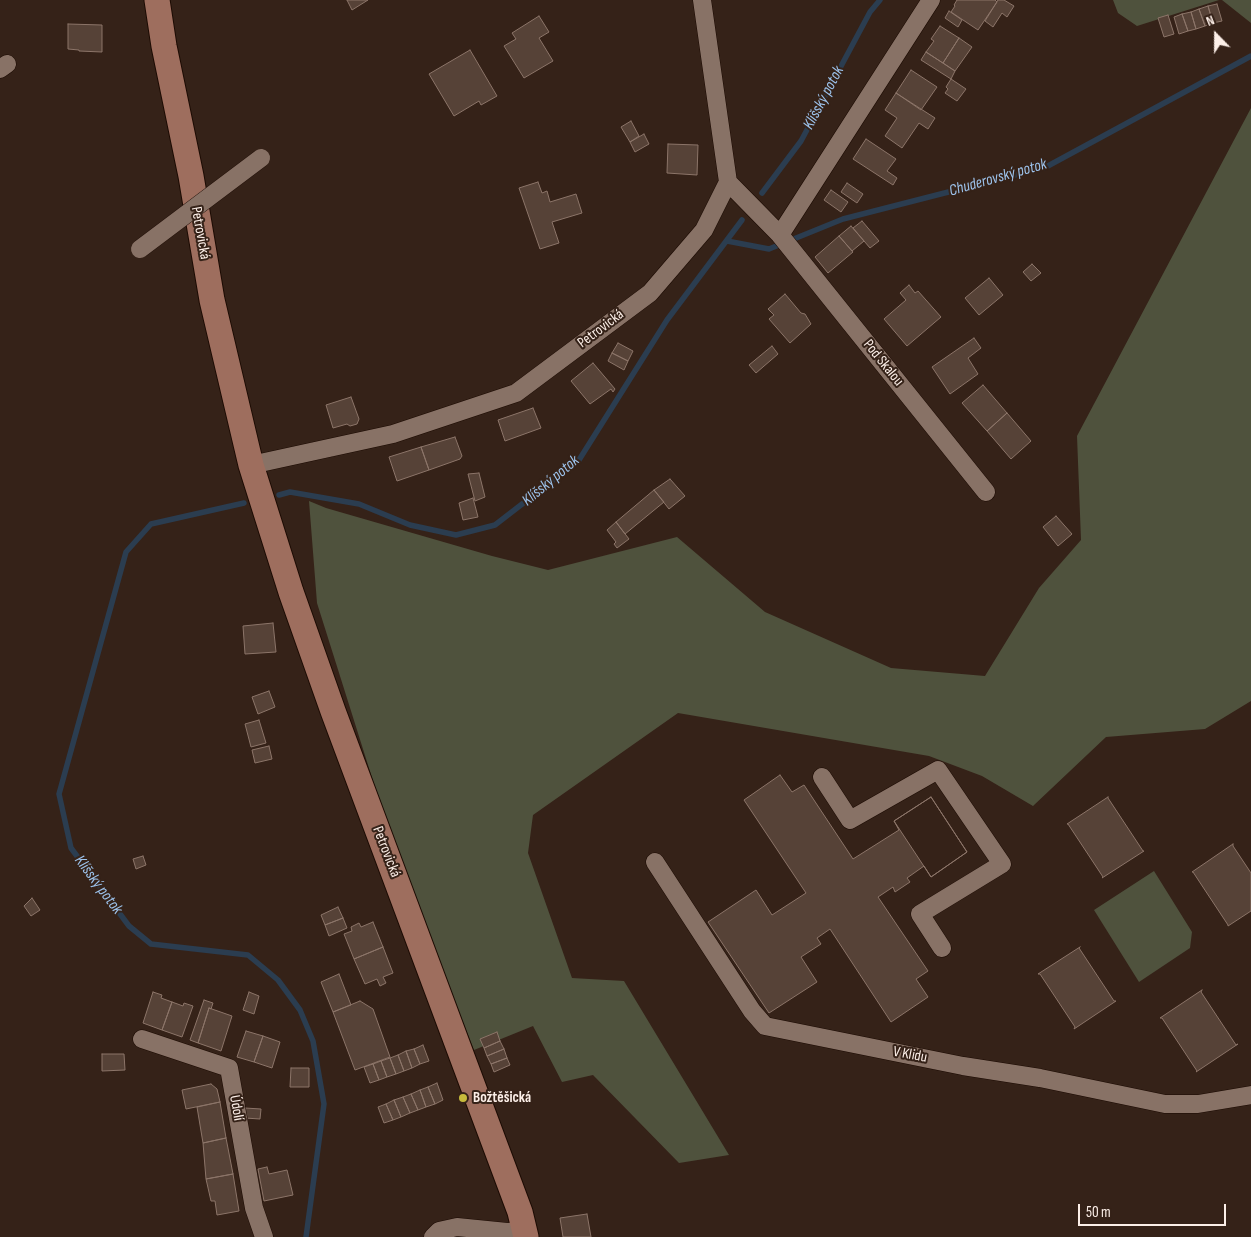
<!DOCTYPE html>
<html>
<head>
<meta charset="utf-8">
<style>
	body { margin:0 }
	#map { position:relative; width:1251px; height:1237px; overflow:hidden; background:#352218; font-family:"Sofia Sans Condensed",sans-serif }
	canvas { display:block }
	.north { position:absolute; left:1191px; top:10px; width:50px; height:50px; -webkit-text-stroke:4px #352218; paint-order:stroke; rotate:338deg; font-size:14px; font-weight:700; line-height:20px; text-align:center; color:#fcefe8 }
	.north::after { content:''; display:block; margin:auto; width:18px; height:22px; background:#fcefe8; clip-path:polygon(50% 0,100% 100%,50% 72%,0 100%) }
	.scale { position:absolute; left:1078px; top:1204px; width:148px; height:22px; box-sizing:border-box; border:2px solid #fcefe8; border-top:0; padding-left:6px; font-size:15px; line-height:18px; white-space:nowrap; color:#fcefe8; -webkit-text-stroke:4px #352218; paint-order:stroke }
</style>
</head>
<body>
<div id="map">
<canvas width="1251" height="1237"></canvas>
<div class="north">N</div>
<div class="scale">50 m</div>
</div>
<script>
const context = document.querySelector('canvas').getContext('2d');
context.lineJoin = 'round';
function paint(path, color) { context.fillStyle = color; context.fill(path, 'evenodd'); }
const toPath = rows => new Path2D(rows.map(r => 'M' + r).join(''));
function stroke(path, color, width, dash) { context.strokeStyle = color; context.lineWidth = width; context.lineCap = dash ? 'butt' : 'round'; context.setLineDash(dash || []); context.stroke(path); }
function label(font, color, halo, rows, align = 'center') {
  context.font = font + ' "Sofia Sans Condensed",sans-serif'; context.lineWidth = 4; context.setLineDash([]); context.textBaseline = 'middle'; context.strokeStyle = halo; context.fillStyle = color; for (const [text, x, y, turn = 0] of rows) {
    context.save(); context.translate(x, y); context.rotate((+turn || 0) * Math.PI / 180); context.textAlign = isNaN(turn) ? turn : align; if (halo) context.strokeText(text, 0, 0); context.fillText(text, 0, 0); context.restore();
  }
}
paint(toPath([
	[1113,0,1219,0,1137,26,1118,13],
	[1222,0,1251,0,1251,23],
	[1251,108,1251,701,1205,729,1106,737,1033,806,982,776,929,756,678,713,533,815,528,853,572,978,624,981,729,1155,679,1163,593,1075,562,1082,533,1026,474,1050,397,857,317,603,309,501,326,508,492,556,548,570,677,537,765,612,891,668,985,676,1039,588,1081,540,1077,436],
	[1154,871,1192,932,1190,948,1139,982,1094,910]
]), '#4f523d');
stroke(toPath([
	[762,193,801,141,870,12,880,0],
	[727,241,769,249,843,219,1046,167,1251,56],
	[279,495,290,492,359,504,410,525,456,535,495,525,579,460,667,320,742,220],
	[244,503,151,524,126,552,59,794,71,848,129,926,151,944,248,955,278,980,300,1010,313,1041,324,1104,306,1237]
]), '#2b3d50', 5.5);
const building = toPath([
	[347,0,368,0,352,10,347,0],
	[957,0,995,0,997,2,978,30,951,12,955,6,954,5,957,0],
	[998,0,1004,0,1014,6,1007,17,1002,13,993,27,985,21,998,0],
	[1217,4,1222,21,1213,23,1208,6,1217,4],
	[1208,6,1213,23,1205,26,1199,9,1208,6],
	[1199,9,1205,26,1196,29,1191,12,1199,9],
	[949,11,962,20,958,27,945,18,949,11],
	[1191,12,1196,29,1188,31,1182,14,1191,12],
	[1182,14,1188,31,1179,34,1174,17,1182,14],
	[1168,15,1174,34,1164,37,1158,18,1168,15],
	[539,16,549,32,539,38,553,61,524,78,504,46,516,39,512,33,539,16],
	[68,24,102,25,102,52,79,51,79,50,68,49,68,24],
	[940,26,959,38,943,63,926,52,934,41,931,39,940,26],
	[959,38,972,47,955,71,943,63,959,38],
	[470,50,497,96,481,105,479,101,454,116,429,74,470,50],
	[926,52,955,71,951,79,921,60,926,52],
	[911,70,937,87,921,110,896,93,911,70],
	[951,79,966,89,957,101,945,93,948,89,946,87,951,79],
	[896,93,935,118,928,129,919,123,902,148,885,136,897,118,885,110,896,93],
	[631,121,639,136,630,142,621,127,631,121],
	[644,134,649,144,635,152,630,142,644,134],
	[866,139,896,159,887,171,897,178,893,185,853,159,866,139],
	[668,144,698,145,697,175,667,173,668,144],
	[538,182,542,193,547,191,550,202,576,194,582,213,552,222,559,243,540,249,519,188,538,182],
	[847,183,863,194,857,203,841,192,847,183],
	[831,190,848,202,841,212,824,200,831,190],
	[862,221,879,241,870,248,853,228,862,221],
	[851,226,864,241,852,251,839,236,851,226],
	[839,236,853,252,828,273,815,257,839,236],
	[1032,264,1041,273,1031,281,1023,272,1032,264],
	[989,278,1003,295,979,315,965,298,989,278],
	[909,285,915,293,918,291,941,317,907,346,884,319,906,300,900,293,909,285],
	[785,294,801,313,805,314,811,324,790,343,769,319,774,315,768,309,785,294],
	[974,338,981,348,968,358,978,374,950,394,932,367,974,338],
	[618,343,633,351,628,361,612,353,618,343],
	[772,346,778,354,756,373,749,365,772,346],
	[612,353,628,361,624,370,608,361,612,353],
	[593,363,615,389,613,392,611,389,590,404,571,381,593,363],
	[983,385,1007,413,987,431,962,403,983,385],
	[351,397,359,419,357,424,350,426,347,424,333,428,326,405,351,397],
	[533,408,541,428,505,441,498,420,533,408],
	[1007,413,1031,441,1011,459,987,431,1007,413],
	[455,437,462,456,460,459,429,470,421,447,455,437],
	[421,447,429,470,397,481,389,457,421,447],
	[479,473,485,497,475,501,468,474,479,473],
	[670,479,685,496,669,509,654,490,670,479],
	[654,490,664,502,625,534,616,522,654,490],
	[473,498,478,517,463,520,459,503,473,498],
	[1056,516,1072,534,1058,546,1043,527,1056,516],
	[616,522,629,539,617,548,614,544,616,542,607,530,616,522],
	[273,623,276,652,245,654,243,626,273,623],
	[269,691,275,707,258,714,252,697,269,691],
	[259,720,266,743,251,747,245,724,259,720],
	[269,746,272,759,255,763,252,750,269,746],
	[780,775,792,792,804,785,853,859,899,830,894,821,931,797,967,852,931,877,924,866,907,878,910,882,895,892,893,887,878,897,928,971,916,979,928,997,891,1022,830,929,817,938,821,944,801,957,817,982,769,1013,708,922,756,890,772,915,806,893,744,800,780,775],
	[931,797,967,852,931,877,894,821,931,797],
	[1108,797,1108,798,1143,851,1144,851,1102,878,1103,877,1068,824,1067,824,1108,797],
	[1233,844,1233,846,1251,873,1251,911,1228,926,1228,925,1193,872,1192,872,1233,844],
	[143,856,146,865,136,869,133,859,143,856],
	[32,898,40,910,31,916,24,906,32,898],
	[338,907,343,918,325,925,321,915,338,907],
	[343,918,347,928,329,936,325,925,343,918],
	[373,922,383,947,354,959,344,934,352,931,351,927,359,923,361,927,373,922],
	[383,947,393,973,383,977,386,983,380,986,377,979,365,984,354,959,383,947],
	[1080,947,1079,948,1114,1001,1116,1001,1074,1029,1075,1027,1040,974,1038,974,1080,947],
	[339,974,351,1005,333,1012,321,982,339,974],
	[1202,990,1201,992,1236,1045,1238,1044,1196,1072,1197,1071,1162,1018,1160,1018,1202,990],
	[153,992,162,995,161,998,172,1002,162,1030,143,1023,153,992],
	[249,992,259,996,254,1014,243,1010,249,992],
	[204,1000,213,1003,211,1009,209,1008,198,1043,190,1040,204,1000],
	[360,1001,373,1009,390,1057,355,1070,333,1012,360,1001],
	[172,1002,183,1006,184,1003,193,1006,182,1037,162,1030,172,1002],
	[209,1008,232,1016,221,1051,198,1043,209,1008],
	[246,1031,263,1036,254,1062,237,1057,246,1031],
	[497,1032,500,1041,484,1048,480,1039,497,1032],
	[263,1036,280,1042,272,1068,254,1062,263,1036],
	[500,1041,504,1049,487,1056,484,1048,500,1041],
	[423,1045,429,1061,420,1064,414,1049,423,1045],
	[414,1049,420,1064,412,1068,406,1051,414,1049],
	[504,1049,507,1058,491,1064,487,1056,504,1049],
	[406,1051,412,1068,404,1071,398,1055,406,1051],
	[102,1054,124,1054,125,1070,102,1071,102,1054],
	[398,1055,404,1071,396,1074,390,1058,398,1055],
	[390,1058,396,1074,387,1077,381,1061,390,1058],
	[507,1058,510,1065,494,1072,491,1064,507,1058],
	[381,1061,387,1077,379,1080,373,1064,381,1061],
	[373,1064,379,1080,370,1083,364,1067,373,1064],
	[291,1068,309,1068,309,1087,290,1087,291,1068],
	[437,1083,443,1100,435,1104,428,1087,437,1083],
	[211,1084,217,1089,220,1102,186,1109,182,1090,211,1084],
	[428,1087,435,1104,426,1107,420,1090,428,1087],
	[420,1090,426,1107,418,1110,411,1094,420,1090],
	[411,1094,418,1110,410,1113,403,1097,411,1094],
	[403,1097,410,1113,401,1117,394,1100,403,1097],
	[394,1100,401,1117,393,1120,386,1104,394,1100],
	[220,1102,226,1138,203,1143,197,1107,220,1102],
	[386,1104,393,1120,384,1123,378,1107,386,1104],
	[245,1108,261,1109,260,1119,245,1118,245,1108],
	[226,1138,233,1174,206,1179,203,1143,226,1138],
	[267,1167,269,1174,287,1170,293,1195,264,1201,258,1169,267,1167],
	[233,1174,239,1211,217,1215,215,1201,211,1201,206,1179,233,1174],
	[587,1214,591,1237,563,1237,560,1218,587,1214]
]);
paint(building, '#564237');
stroke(building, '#8c7569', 1);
const minor = toPath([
	[0,69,7,64],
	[728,182,780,235,986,492],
	[780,235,931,0],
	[251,465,393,434,516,393,650,293,704,230,728,182,702,0],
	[822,777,850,820,938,770,1002,864,920,914,942,948],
	[655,862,752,1011,765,1026,963,1066,1040,1078,1165,1104,1198,1104,1251,1095],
	[142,1039,229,1068,254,1208,264,1237],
	[433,1237,439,1231,457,1227,507,1232,525,1231]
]);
const secondary = toPath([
	[157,0,164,46,191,176,212,300,251,465,291,592,333,711,520,1212,526,1237]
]);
stroke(minor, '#1c0b03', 19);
stroke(secondary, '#1c0b03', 27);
stroke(minor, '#887266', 18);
stroke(secondary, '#9e6e5e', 25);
const minorBridge = toPath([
	[140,249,261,158]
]);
stroke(minorBridge, '#1c0b03', 19, []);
stroke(minorBridge, '#887266', 18);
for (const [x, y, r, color] of [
	[463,1098,5,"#c7bb3c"]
]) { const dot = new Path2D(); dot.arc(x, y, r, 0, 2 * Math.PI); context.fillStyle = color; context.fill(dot); stroke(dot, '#352218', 2); }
label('15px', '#fcefe8', '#352218', [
	["Petrovická",200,233,80],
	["Petrovická",601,329,-37],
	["Pod Skalou",883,363,51],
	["Petrovická",386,852,69],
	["V Klidu",910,1055,11],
	["Údolí",236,1108,80]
]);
label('bold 15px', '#fcefe8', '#352218', [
	["Božtěšická",473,1098]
], 'left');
label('italic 16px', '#9dc3ec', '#352218', [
	["Klíšský potok",824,98,-62],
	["Chuderovský potok",998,178,-16],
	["Klíšský potok",551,481,-40],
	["Klíšský potok",98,885,53]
]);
</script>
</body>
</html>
